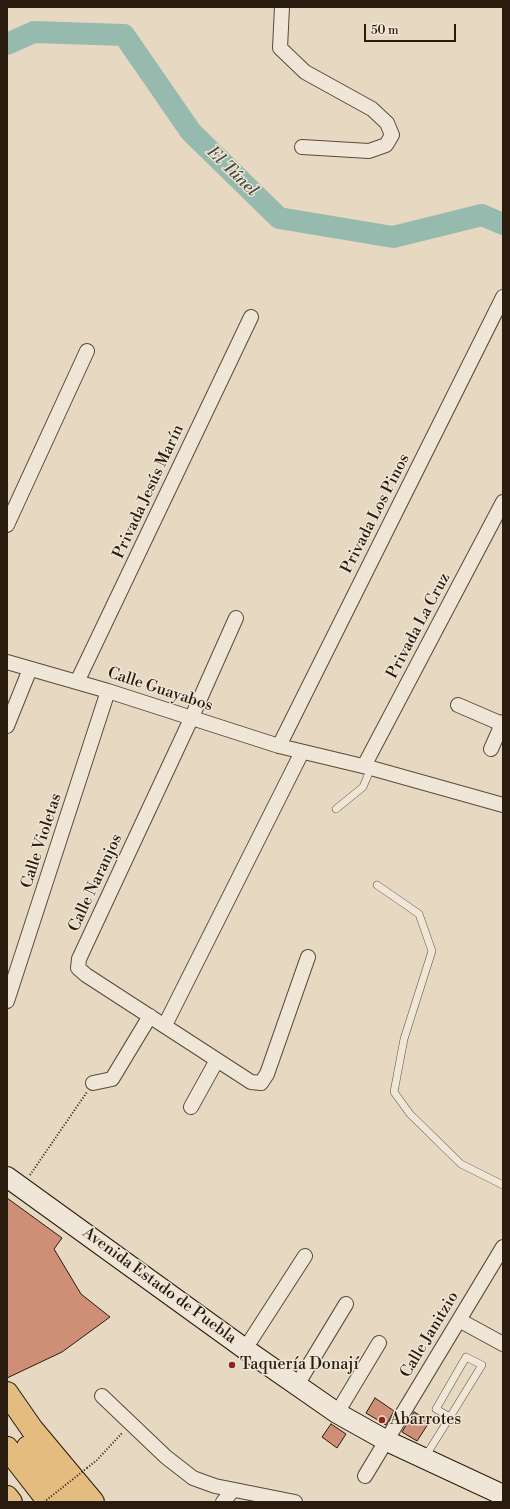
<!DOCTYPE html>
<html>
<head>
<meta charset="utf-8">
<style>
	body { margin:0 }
	#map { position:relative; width:510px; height:1509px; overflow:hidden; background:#e7d8c1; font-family:"Libre Bodoni",serif }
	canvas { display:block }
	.frame { position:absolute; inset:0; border:8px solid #291c0e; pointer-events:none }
	.scale { position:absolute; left:364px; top:24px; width:92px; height:18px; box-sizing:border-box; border:2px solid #291c0e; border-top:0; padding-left:5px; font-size:12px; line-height:14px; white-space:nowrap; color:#291c0e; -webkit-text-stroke:3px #efe6d7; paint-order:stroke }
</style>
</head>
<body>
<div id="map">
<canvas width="510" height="1509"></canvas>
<div class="frame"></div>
<div class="scale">50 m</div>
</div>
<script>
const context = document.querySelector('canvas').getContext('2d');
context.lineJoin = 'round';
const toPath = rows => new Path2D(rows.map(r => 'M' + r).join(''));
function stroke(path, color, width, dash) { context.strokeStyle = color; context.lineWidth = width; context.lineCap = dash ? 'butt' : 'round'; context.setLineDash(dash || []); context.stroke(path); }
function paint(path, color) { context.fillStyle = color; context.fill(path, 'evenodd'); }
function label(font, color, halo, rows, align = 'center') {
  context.font = font + ' "Libre Bodoni",serif'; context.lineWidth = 3; context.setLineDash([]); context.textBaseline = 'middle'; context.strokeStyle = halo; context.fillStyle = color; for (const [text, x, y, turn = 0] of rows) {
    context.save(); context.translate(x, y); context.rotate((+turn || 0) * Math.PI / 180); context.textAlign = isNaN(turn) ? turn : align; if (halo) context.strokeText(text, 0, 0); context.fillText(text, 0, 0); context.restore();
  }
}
stroke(toPath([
	[7,44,34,32,124,35,191,132,279,218,393,237,482,215,503,224]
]), '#97baae', 22);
const building = toPath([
	[7,1198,62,1238,54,1249,81,1294,110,1317,62,1352,7,1378,7,1198],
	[375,1398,394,1411,386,1425,366,1413,375,1398],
	[414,1412,430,1421,417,1441,402,1432,414,1412],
	[331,1424,346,1434,337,1448,322,1437,331,1424]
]);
paint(building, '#cf8f77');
stroke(building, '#291c0e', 1);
const lane = toPath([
	[336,809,363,787,371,768],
	[377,885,419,914,432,951,404,1039,394,1092,410,1114,461,1164,503,1185],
	[425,1457,450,1417,436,1409,466,1357,482,1365,450,1417]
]);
const street = toPath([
	[282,7,280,48,305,72,372,109,387,123,392,135,386,145,369,151,302,147],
	[7,525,87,351],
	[236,618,191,719,79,959,78,968,86,975,251,1082,261,1083,267,1074,308,957],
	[7,662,108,691,279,746,371,768,503,805],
	[77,682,251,317],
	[458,705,502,724],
	[7,726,30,669],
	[279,746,503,297],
	[491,749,503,722],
	[364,766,503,502],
	[7,1001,108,691],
	[165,1025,302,752],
	[93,1083,112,1079,150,1016],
	[191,1107,217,1060],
	[459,1320,503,1344],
	[245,1349,305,1256],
	[297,1385,346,1304],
	[102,1396,166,1457,193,1478,215,1486,295,1502],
	[337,1413,379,1343],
	[365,1476,503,1247],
	[223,1502,233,1490]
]);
const secondary = toPath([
	[7,1177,245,1349,337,1413,387,1441,503,1495]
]);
const primary = toPath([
	[7,1497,11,1502]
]);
const highway = toPath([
	[7,1393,32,1429,93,1502],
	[28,1447,71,1502],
	[7,1448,49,1502]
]);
stroke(lane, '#584b3b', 8);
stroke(street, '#584b3b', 16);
stroke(secondary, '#291c0e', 22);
stroke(primary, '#291c0e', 24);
stroke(highway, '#291c0e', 24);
stroke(toPath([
	[30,1175,87,1092],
	[87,1468,97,1460,123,1432]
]), '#291c0e', 2, [1, 2]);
stroke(lane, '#efe6d7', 7);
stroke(street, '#efe6d7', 14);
stroke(secondary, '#efe6d7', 20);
stroke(primary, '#e4bc80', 22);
stroke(highway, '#e4bc80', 22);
stroke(toPath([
	[44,1502,87,1468]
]), '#291c0e', 2, [1, 2]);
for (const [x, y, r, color] of [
	[232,1365,4,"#8f2418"],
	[382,1420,4,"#8f2418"]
]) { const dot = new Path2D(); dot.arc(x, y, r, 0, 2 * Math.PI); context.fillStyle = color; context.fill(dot); stroke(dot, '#efe6d7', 1.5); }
label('16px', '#291c0e', '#efe6d7', [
	["Privada Jesús Marín",149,492,-65],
	["Privada Los Pinos",376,514,-63],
	["Privada La Cruz",419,626,-62],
	["Calle Guayabos",160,690,18],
	["Calle Violetas",42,841,-72],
	["Calle Naranjos",96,883,-65],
	["Avenida Estado de Puebla",159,1286,36],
	["Calle Janitzio",430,1335,-59]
]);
label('16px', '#291c0e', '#efe6d7', [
	["Taquería Donají",240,1365],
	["Abarrotes",390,1420]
], 'left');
label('italic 17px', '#4a4b3e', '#efe6d7', [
	["El Túnel",232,172,44]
]);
</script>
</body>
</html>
